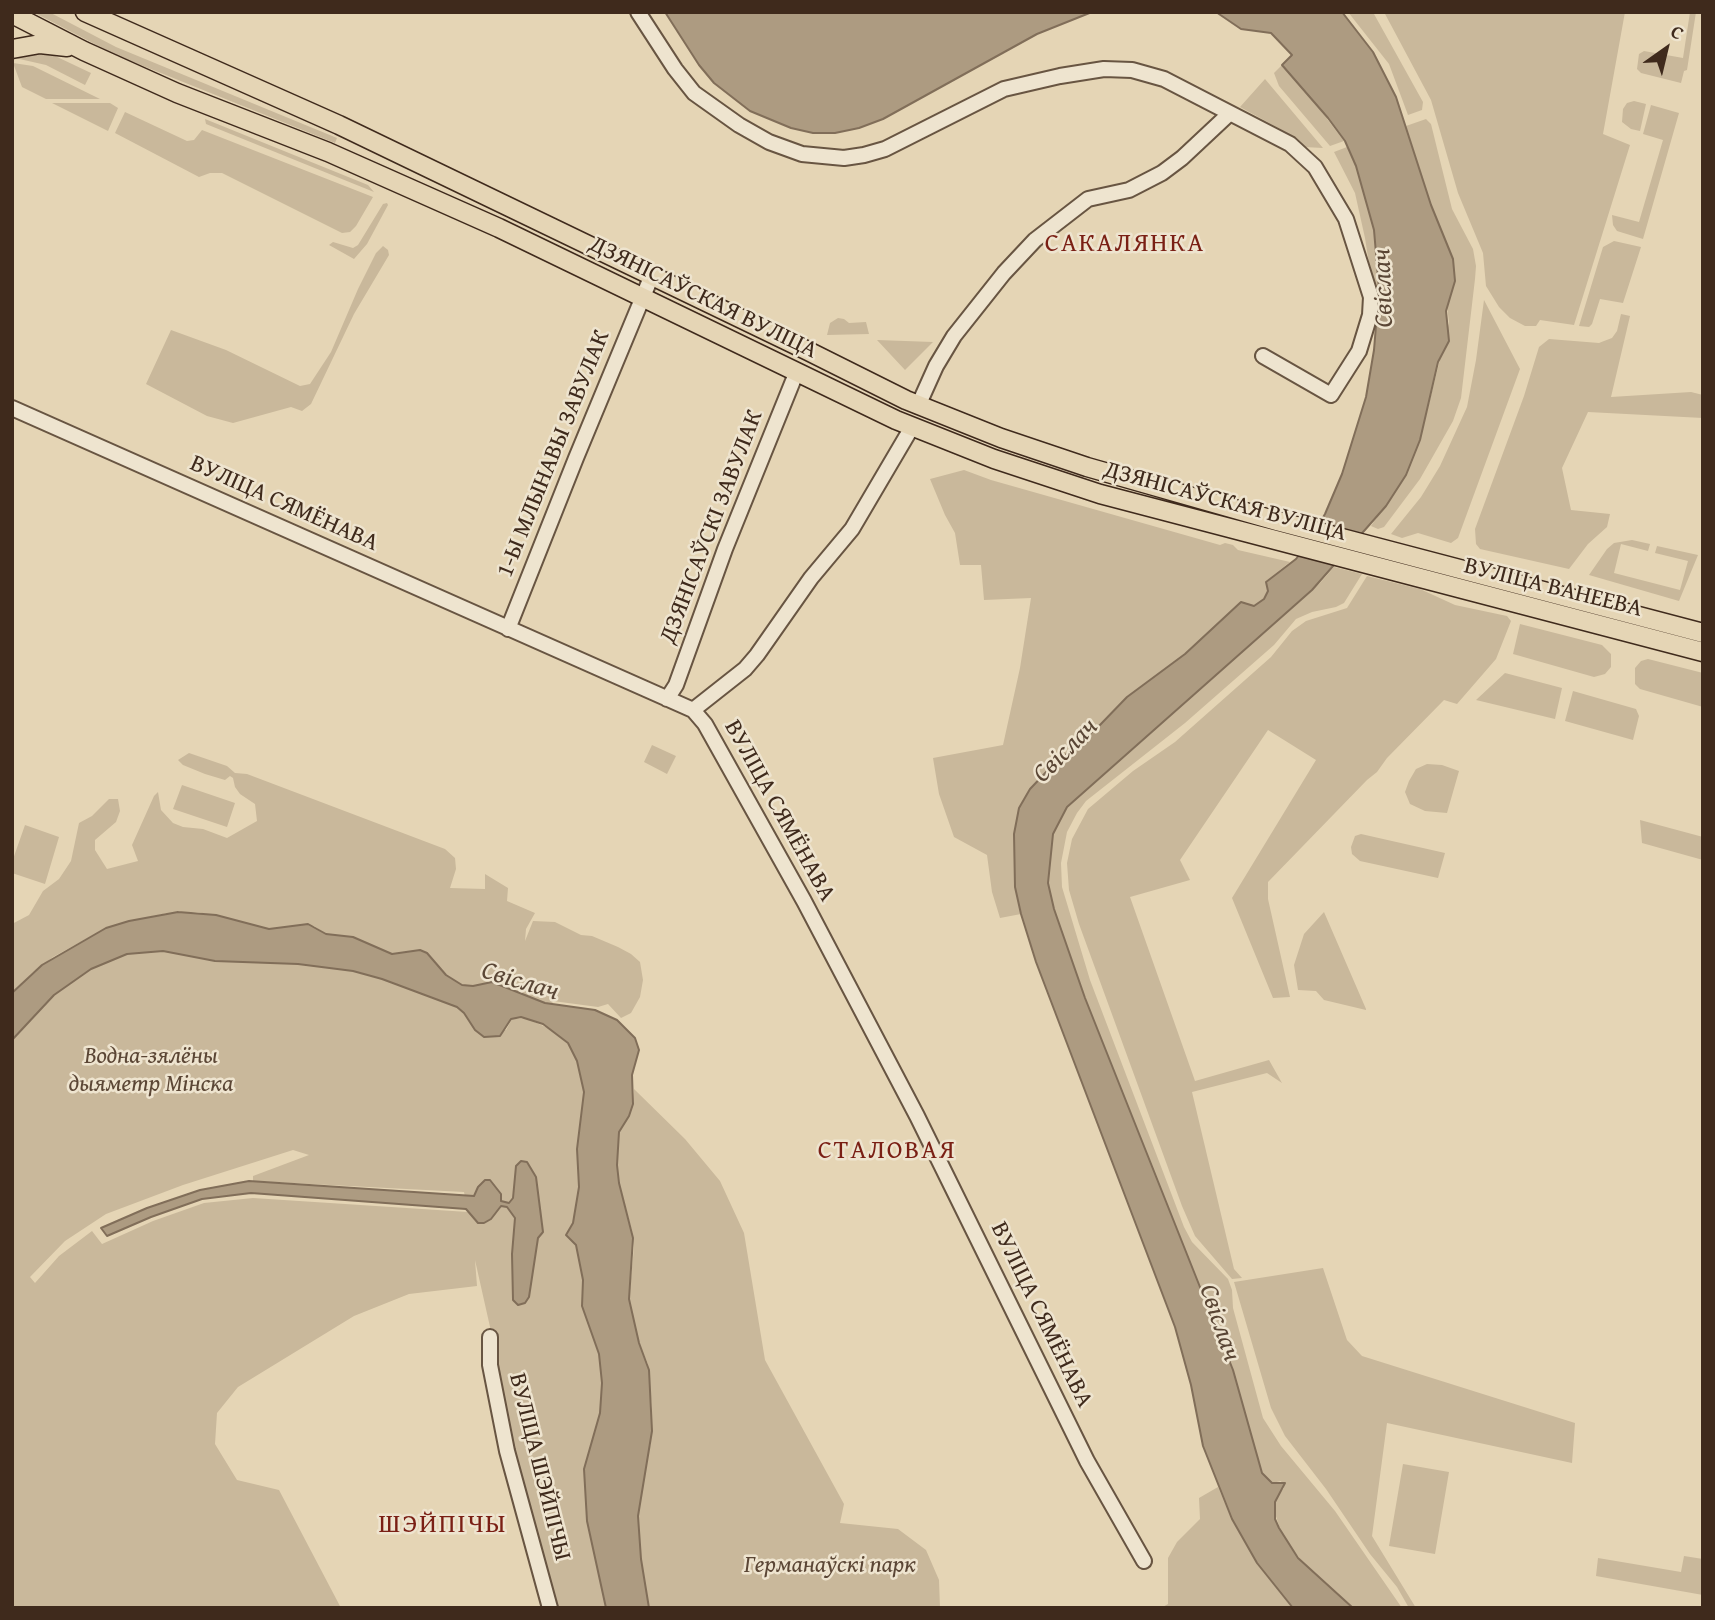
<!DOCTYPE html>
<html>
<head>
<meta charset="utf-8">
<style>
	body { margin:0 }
	#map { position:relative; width:1715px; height:1620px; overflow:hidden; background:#e5d5b5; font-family:"Gentium Book Plus",serif }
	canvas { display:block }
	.frame { position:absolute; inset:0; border:14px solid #3f2a1c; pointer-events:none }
	.north { position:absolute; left:1631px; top:14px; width:70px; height:70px; -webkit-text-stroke:5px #eee4cf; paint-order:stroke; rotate:34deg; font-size:19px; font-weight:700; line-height:28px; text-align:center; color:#3f2a1c }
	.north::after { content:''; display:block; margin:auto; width:24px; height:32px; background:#3f2a1c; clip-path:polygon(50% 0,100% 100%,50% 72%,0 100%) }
</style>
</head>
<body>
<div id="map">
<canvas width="1715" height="1620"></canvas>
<div class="frame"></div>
<div class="north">С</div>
</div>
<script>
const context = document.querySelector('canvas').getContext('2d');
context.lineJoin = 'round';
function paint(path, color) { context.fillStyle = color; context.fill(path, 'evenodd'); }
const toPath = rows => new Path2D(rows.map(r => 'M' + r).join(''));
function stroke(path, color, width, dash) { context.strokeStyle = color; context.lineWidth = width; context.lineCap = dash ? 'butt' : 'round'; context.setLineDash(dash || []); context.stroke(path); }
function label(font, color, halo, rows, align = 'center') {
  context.font = font + ' "Gentium Book Plus",serif'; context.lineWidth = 5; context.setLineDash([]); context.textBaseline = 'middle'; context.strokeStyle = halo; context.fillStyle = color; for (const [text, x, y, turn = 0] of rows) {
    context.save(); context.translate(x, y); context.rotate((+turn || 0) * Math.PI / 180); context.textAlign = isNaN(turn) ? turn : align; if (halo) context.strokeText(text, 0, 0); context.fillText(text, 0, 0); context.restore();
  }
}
paint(toPath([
	[33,12,49,12,116,47,337,138,335,143,116,55],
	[1348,12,1374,14,1423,102,1422,110,1408,115,1389,64],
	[1384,12,1625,12,1603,134,1630,145,1574,325,1540,320,1536,326,1525,326,1510,318,1499,307,1486,286,1483,253,1458,193,1431,100],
	[1690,12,1696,12,1687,70,1684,71,1681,83,1641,73,1637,69,1639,54,1644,51,1683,58],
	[40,53,53,55,91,73,85,85,46,65,15,58,14,54],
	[13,63,33,66,100,99,46,99,22,87],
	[1282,65,1308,94,1344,141,1330,146,1279,86,1274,73],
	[1265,79,1323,148,1304,147,1293,136,1240,107],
	[1634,101,1646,104,1640,131,1631,129,1622,122,1623,109,1627,103],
	[52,103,110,103,118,108,108,131],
	[1651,105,1679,113,1643,239,1617,231,1613,225,1612,215,1639,222,1663,140,1643,134],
	[125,112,187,141,194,140,202,130,373,197,356,226,350,232,342,233,222,173,210,173,199,177,115,133],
	[205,119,368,185,374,192,206,124],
	[1426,119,1431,124,1452,209,1473,249,1476,266,1475,279,1461,398,1453,421,1420,479,1384,527,1378,529,1371,526,1406,475,1420,440,1449,323,1447,305,1455,281,1453,259,1431,205,1406,126],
	[1347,147,1356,166,1369,207,1374,230,1379,289,1373,289,1365,238,1355,193,1334,152],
	[387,203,388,205,367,244,354,259,329,245,333,242,353,248,358,245,383,204],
	[1614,241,1641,247,1623,303,1600,299,1592,324,1589,327,1579,326,1603,247],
	[383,246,388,250,389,255,354,314,311,404,302,411,291,407,233,423,207,416,146,384,171,330,226,350,300,386,310,384,331,352,358,289,376,253],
	[1484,300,1520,369,1458,538,1451,543,1418,533,1402,538,1391,534,1421,497,1440,466,1467,407,1476,360],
	[1621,314,1630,316,1611,397,1691,392,1703,395,1703,418,1588,412,1562,468,1571,510,1610,514,1607,527,1588,544,1569,569,1480,549,1476,544,1475,529,1524,396,1539,347,1549,339,1599,343,1604,341,1612,338,1617,331],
	[838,318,844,319,849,323,866,322,869,334,827,335,830,323],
	[877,340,933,342,905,370],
	[964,470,991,480,1220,545,1225,543,1233,545,1238,550,1290,562,1266,581,1268,591,1261,602,1254,606,1241,602,1185,654,1127,697,1098,727,1049,769,1030,789,1019,808,1014,834,1015,887,1021,914,1000,918,992,892,987,855,954,837,939,794,933,758,1003,745,1020,668,1031,598,984,600,981,565,960,565,955,533,945,515,930,479],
	[1632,540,1650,544,1648,551,1621,544,1614,573,1680,590,1688,561,1655,553,1657,546,1698,555,1679,601,1589,575,1607,549,1614,543],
	[1334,567,1362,574,1344,603,1336,607,1312,612,1296,619,1274,645,1185,723,1086,801,1077,813,1067,832,1061,863,1062,887,1090,980,1184,1227,1192,1242,1228,1279,1232,1290,1233,1308,1263,1418,1281,1446,1335,1511,1402,1608,1353,1608,1306,1566,1283,1538,1274,1510,1277,1496,1284,1488,1281,1481,1272,1483,1262,1473,1233,1370,1085,998,1054,909,1048,883,1053,834,1067,807,1321,582],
	[1367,576,1420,589,1455,605,1507,616,1511,621,1496,659,1457,704,1444,700,1387,758,1377,772,1367,780,1268,882,1268,899,1290,997,1273,998,1232,898,1316,760,1268,730,1180,860,1190,880,1130,897,1195,1081,1269,1060,1282,1083,1267,1073,1192,1092,1234,1269,1242,1278,1232,1279,1195,1236,1182,1206,1079,924,1069,890,1067,863,1072,839,1088,809,1133,771,1175,742,1271,657,1292,631,1306,621,1347,608],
	[1520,624,1602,645,1611,654,1611,667,1605,674,1594,677,1513,654],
	[1648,659,1703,673,1703,707,1640,689,1635,684,1635,668,1641,661],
	[1505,673,1562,688,1555,719,1476,700],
	[1573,691,1636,709,1639,716,1633,740,1565,721],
	[652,745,676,756,667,774,644,762],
	[189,753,227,766,235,773,247,774,445,849,455,858,456,869,450,888,485,889,485,874,508,888,507,901,535,913,526,929,525,941,533,921,555,922,581,935,592,936,618,947,631,954,640,962,643,980,640,997,631,1013,621,1018,608,1004,598,1007,553,1001,552,1004,545,1003,492,982,473,986,462,985,446,975,427,953,420,950,392,954,362,941,326,934,314,926,290,926,269,929,198,912,168,913,129,921,106,928,53,957,32,973,12,993,12,924,29,915,43,891,59,879,71,861,79,823,92,816,109,799,118,799,120,811,116,822,95,840,95,850,107,869,138,861,132,845,154,796,158,792,161,810,173,823,183,827,203,829,227,838,257,821,255,804,240,794,235,787,233,778,230,776,225,780,205,774,183,765,178,760],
	[1427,764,1442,765,1459,771,1447,813,1425,811,1410,804,1405,792,1409,781,1416,769],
	[182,785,235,803,227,827,173,809],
	[1640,820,1703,837,1703,860,1642,843],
	[25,825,59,837,45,884,12,873,12,862],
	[1361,834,1445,853,1438,878,1360,861,1352,854,1351,847,1355,836],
	[1324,912,1366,1009,1366,1010,1324,1000,1316,991,1298,990,1294,965,1304,934],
	[163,951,215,961,298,964,353,971,382,979,457,1007,464,1013,475,1030,506,1030,512,1019,526,1018,552,1030,568,1043,577,1061,584,1092,583,1116,577,1149,579,1187,573,1223,567,1235,576,1245,583,1280,582,1306,599,1354,602,1372,600,1413,584,1469,587,1521,606,1608,556,1608,504,1418,497,1358,475,1260,477,1286,409,1294,354,1316,238,1387,217,1413,215,1444,237,1480,279,1490,341,1608,12,1608,12,1040,54,995,91,969,127,954],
	[293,1150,309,1155,253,1176,253,1181,464,1192,468,1212,253,1198,204,1203,153,1221,102,1244,92,1231,59,1256,35,1283,30,1277,65,1241,106,1214,183,1185],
	[634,1089,685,1139,720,1181,744,1233,765,1360,844,1504,840,1523,898,1529,926,1550,939,1580,940,1608,649,1608,641,1559,638,1516,642,1482,651,1442,652,1409,648,1364,639,1343,629,1299,634,1247,632,1231,619,1183,617,1165,619,1132,629,1116,633,1104],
	[1323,1268,1347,1340,1362,1356,1575,1423,1572,1463,1387,1423,1372,1536,1416,1608,1409,1608,1397,1587,1370,1554,1326,1489,1285,1436,1271,1408,1234,1282],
	[1403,1464,1449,1472,1435,1554,1389,1546],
	[1218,1487,1232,1519,1257,1563,1293,1608,1161,1608,1168,1604,1168,1558,1177,1542,1200,1519,1199,1498],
	[1684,1556,1703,1559,1703,1595,1596,1576,1598,1558,1681,1572]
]), '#c9b89b');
const water = toPath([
	[665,12,1092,12,1037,34,883,119,859,128,835,133,813,133,791,128,750,111,714,83,699,65,665,12],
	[1216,12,1342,12,1373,52,1396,97,1431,205,1453,259,1455,281,1446,311,1449,341,1438,362,1420,440,1406,475,1386,506,1312,590,1067,807,1053,834,1048,883,1054,909,1085,998,1233,1370,1262,1473,1272,1483,1285,1483,1275,1502,1275,1519,1279,1528,1298,1558,1353,1608,1293,1608,1257,1563,1232,1519,1203,1446,1191,1385,1175,1327,1036,962,1021,914,1015,887,1014,834,1019,808,1030,789,1049,769,1098,727,1127,697,1185,654,1241,602,1254,606,1264,599,1268,591,1266,582,1296,559,1307,545,1325,514,1342,474,1366,397,1374,350,1379,289,1374,230,1356,166,1345,141,1328,118,1282,65,1292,55,1271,33,1241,29,1216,12],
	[178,912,216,915,269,929,308,924,326,934,353,937,392,954,420,950,427,953,446,975,462,985,473,986,492,982,545,1003,595,1010,617,1020,635,1038,639,1050,632,1075,633,1104,629,1116,619,1132,617,1165,619,1183,633,1238,629,1299,639,1343,649,1370,652,1431,638,1516,641,1559,649,1608,606,1608,587,1521,584,1469,600,1413,602,1383,599,1354,582,1306,583,1280,576,1245,566,1235,573,1223,579,1187,577,1149,584,1092,577,1061,568,1043,543,1024,521,1017,511,1019,500,1036,484,1037,475,1030,464,1013,457,1007,382,979,353,971,298,964,215,961,163,951,127,954,91,969,54,995,12,1040,12,993,42,965,106,928,129,921,178,912],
	[521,1161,527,1162,536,1177,543,1232,538,1238,529,1297,525,1303,518,1305,513,1300,512,1254,515,1218,507,1207,501,1206,491,1219,484,1223,478,1223,466,1209,251,1193,202,1199,151,1217,107,1236,101,1228,147,1208,200,1190,249,1181,474,1196,478,1187,485,1180,490,1180,501,1194,501,1201,509,1203,513,1198,516,1166,521,1161]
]);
paint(water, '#ad9b81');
stroke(water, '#816e59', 2);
const minor = toPath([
	[638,12,675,69,694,93,739,125,769,142,802,154,844,158,864,155,885,149,1004,89,1060,76,1104,69,1132,70,1164,79,1290,144,1315,167,1346,219,1371,297,1370,315,1359,351,1331,395,1263,356],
	[918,406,936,366,954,336,1004,273,1035,240,1088,199,1129,190,1162,173,1182,158,1229,114],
	[12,408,693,710,705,724,804,901,917,1116,1087,1461,1144,1561],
	[508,629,576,458,652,275],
	[667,699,676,685,725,549,797,371],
	[693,710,745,669,757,655,811,578,852,529,912,427],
	[490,1337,490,1365,507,1451,550,1608]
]);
const major = toPath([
	[85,12,339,125,808,351,906,400,1001,438,1087,467,1277,521,1703,633],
	[12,14,84,51,177,93,328,152,499,228,896,420,994,459,1100,494,1703,652],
	[12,49,40,44,67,47]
]);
stroke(minor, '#685542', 18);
stroke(major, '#3f2a1c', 21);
stroke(minor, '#eee4cf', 14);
stroke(major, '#e5d5b5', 18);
label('24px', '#3f2a1c', '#eee4cf', [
	["ДЗЯНІСАЎСКАЯ ВУЛІЦА",703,298,26],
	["1-Ы МЛЫНАВЫ ЗАВУЛАК",554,454,-68],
	["ДЗЯНІСАЎСКАЯ ВУЛІЦА",1225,502,15],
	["ВУЛІЦА СЯМЁНАВА",284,504,24],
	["ДЗЯНІСАЎСКІ ЗАВУЛАК",712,527,-69],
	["ВУЛІЦА ВАНЕЕВА",1553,588,14],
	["ВУЛІЦА СЯМЁНАВА",779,811,61],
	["ВУЛІЦА СЯМЁНАВА",1041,1315,64],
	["ВУЛІЦА ШЭЙПІЧЫ",539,1467,76]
]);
label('italic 24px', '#5b4635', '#eee4cf', [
	["Водна-зялёны",151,1057],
	["дыяметр Мінска",151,1085],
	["Германаўскі парк",830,1566]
]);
context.letterSpacing = '2px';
label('26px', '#7a1f14', '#eee4cf', [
	["САКАЛЯНКА",1125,244],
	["СТАЛОВАЯ",887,1151],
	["ШЭЙПІЧЫ",443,1525]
]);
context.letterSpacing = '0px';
label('italic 26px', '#5a4635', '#eee4cf', [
	["Свіслач",1384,288,-92],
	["Свіслач",1066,751,-45],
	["Свіслач",520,982,17],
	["Свіслач",1219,1323,71]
]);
</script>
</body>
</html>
